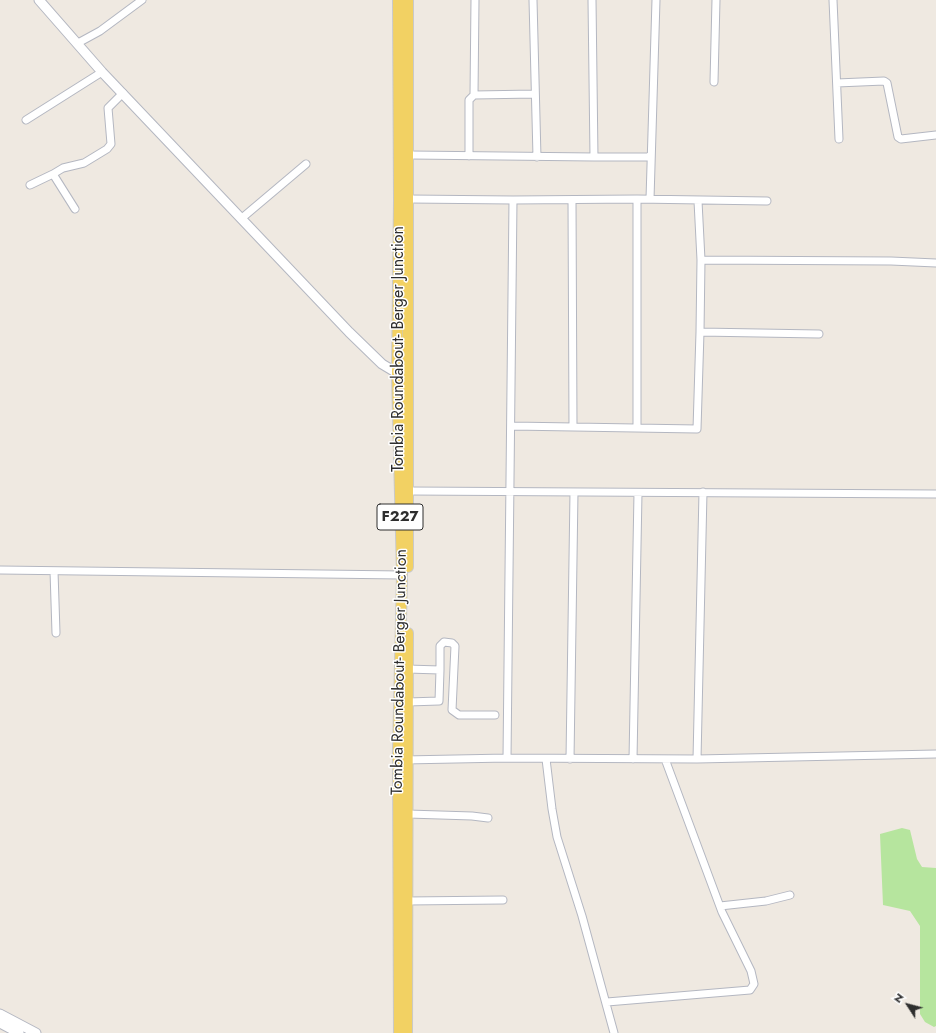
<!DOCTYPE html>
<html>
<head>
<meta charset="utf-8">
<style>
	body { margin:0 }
	#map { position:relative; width:936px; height:1033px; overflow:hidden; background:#efe9e1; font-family:Jost,sans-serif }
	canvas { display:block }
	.north { position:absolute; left:888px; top:985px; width:40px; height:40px; -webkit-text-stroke:3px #fff; paint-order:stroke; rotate:306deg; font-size:11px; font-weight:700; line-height:16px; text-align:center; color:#2e2e2e }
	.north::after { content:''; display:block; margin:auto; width:14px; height:18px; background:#2e2e2e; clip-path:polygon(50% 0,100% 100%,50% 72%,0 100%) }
</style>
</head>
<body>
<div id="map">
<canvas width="936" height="1033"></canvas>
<div class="north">N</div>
</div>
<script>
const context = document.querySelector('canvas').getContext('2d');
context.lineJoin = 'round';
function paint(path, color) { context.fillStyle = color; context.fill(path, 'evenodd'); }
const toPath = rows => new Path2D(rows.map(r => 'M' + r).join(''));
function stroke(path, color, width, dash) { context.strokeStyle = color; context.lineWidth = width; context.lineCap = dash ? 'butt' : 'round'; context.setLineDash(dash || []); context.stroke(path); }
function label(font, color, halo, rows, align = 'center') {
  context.font = font + ' Jost,sans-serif'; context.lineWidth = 3; context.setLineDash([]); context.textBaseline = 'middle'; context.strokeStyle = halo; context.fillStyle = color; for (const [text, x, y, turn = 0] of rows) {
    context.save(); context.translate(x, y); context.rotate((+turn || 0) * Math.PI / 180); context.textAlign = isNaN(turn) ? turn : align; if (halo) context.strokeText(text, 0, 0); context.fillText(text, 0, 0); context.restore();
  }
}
paint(toPath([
	[902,828,910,830,917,859,922,867,936,868,936,1026,934,1027,925,1022,920,1014,920,926,910,911,883,905,880,834]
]), '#b6e59e');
const street = toPath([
	[533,0,537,157],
	[592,0,594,157],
	[833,0,839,139],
	[78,43,100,31,142,0],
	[714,82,716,0],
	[837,83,884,81,887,83,898,137,901,139,936,135],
	[474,95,475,0],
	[26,120,102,72],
	[410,155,594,157,648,157,651,155],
	[469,156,469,100,474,95,535,94],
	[30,185,53,174],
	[409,199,513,200,637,199,767,201],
	[650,199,656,0],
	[572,200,573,427],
	[75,209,53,174,63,168,84,163,107,149,111,144,108,108,123,93],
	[242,218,306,164],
	[701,260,891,261,936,263],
	[700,332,819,334],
	[512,426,697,429,700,332,701,260,698,201],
	[637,427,637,199],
	[409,491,936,494],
	[0,570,402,575],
	[54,571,56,633],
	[407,669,440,670,439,701,408,702],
	[440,670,440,646,444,642,452,643,455,646,452,710,459,715,495,715],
	[507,758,513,200],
	[546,759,552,809,557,837,582,916,614,1033],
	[570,759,574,492],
	[633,759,638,493],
	[697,759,703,492],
	[404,760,507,758,697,759,936,754],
	[408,814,472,816,488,818],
	[407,901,503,900],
	[720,906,766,901,790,895],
	[607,1002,750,990,754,984,751,971,722,912,665,759]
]);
const secondary = toPath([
	[39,0,102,72,349,332,382,364,397,373,408,374],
	[0,1014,36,1033],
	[0,1023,19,1033]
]);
const primary = toPath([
	[398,0,399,201,397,373,402,575,398,753,399,1033],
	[408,567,408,0],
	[407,1033,408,633]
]);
stroke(street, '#b4b7c1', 9);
stroke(secondary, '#b4b7c1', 11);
stroke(primary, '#c9c9c9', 12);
stroke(street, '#fff', 7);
stroke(secondary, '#fff', 9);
stroke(primary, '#f2d163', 10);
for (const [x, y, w] of [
	[400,517,46]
]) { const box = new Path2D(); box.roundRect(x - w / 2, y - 13, w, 26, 3); context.fillStyle = '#fff'; context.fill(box); stroke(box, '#2e2e2e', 1); }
label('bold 15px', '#2e2e2e', null, [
	["F227",400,517]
]);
label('16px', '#2e2e2e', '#fff', [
	["Tombia Roundabout- Berger Junction",399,349,-90],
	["Tombia Roundabout- Berger Junction",400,672,-89]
]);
</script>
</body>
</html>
